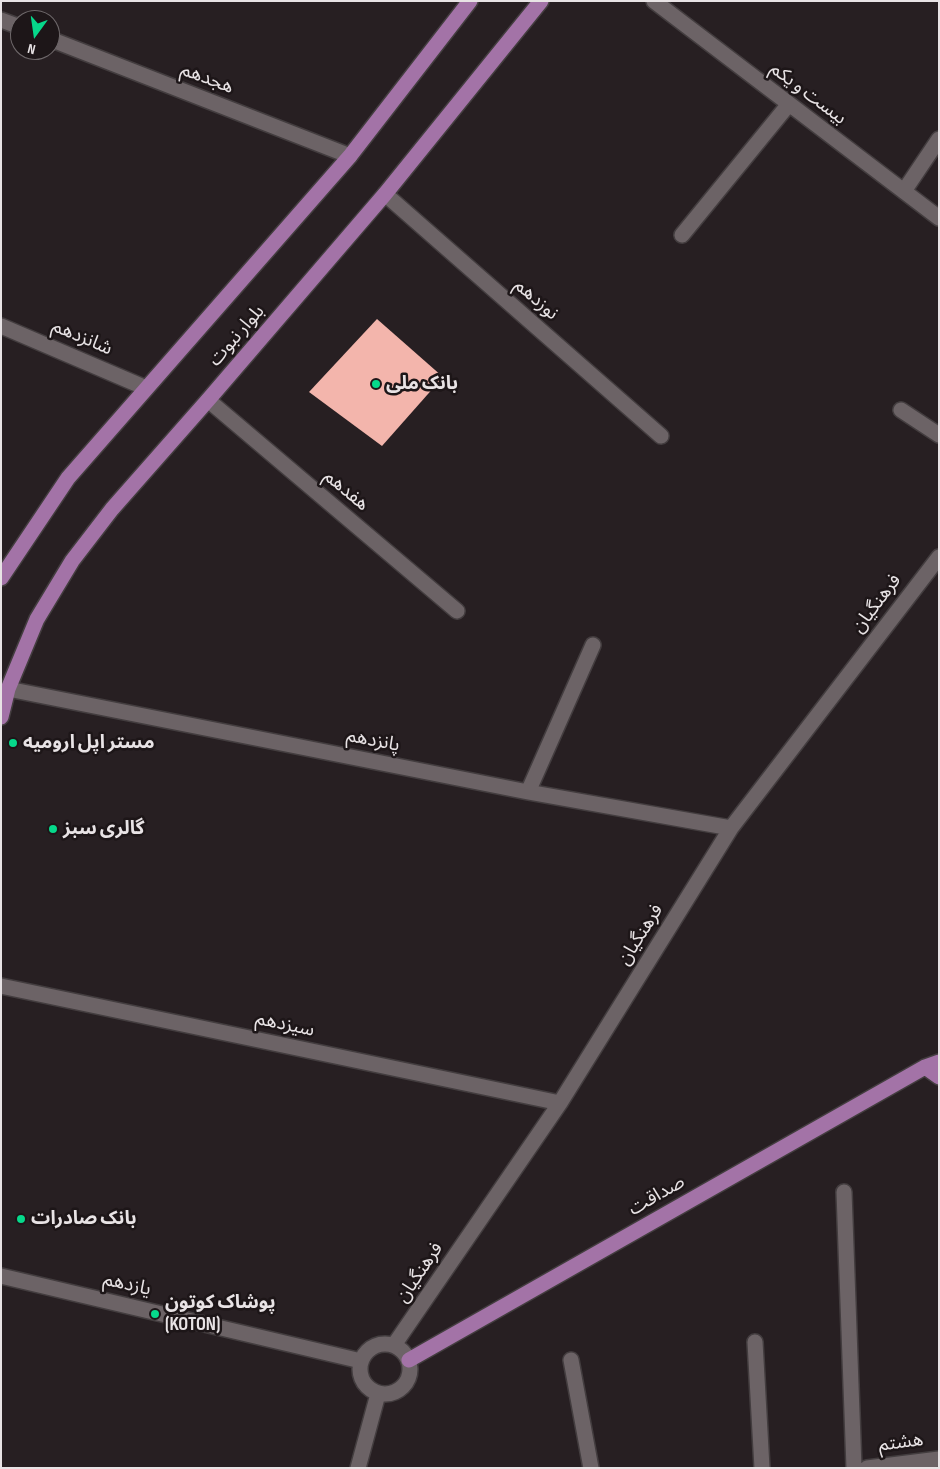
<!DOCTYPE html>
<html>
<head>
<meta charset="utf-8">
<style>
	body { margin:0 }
	#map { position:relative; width:940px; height:1469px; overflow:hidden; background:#271f22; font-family:"Sofia Sans Condensed",sans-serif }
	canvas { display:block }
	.frame { position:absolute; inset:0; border:2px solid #e8e3e5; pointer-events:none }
	.north { position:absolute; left:10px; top:10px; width:50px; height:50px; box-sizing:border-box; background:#1d1618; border:1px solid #6e686a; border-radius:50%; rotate:194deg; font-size:14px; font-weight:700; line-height:20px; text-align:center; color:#e8e3e5 }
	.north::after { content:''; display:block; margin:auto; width:18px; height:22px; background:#06d98b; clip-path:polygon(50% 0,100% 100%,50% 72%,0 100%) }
</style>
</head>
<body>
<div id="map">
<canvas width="940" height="1469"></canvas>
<div class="frame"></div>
<div class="north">N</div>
</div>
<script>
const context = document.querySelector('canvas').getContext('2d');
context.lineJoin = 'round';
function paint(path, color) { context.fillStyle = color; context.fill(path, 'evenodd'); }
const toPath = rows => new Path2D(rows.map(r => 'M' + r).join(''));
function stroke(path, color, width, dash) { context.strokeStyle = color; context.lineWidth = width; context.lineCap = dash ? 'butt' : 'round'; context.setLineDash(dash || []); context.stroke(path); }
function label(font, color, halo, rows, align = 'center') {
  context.font = font + ' "Sofia Sans Condensed","Noto Sans Arabic",sans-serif'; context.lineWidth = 5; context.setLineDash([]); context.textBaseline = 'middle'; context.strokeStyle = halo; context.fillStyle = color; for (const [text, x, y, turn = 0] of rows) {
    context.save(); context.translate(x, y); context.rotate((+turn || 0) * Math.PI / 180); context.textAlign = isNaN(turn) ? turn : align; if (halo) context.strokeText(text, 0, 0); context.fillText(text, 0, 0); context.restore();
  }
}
paint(toPath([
	[377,319,443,377,382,446,309,392]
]), '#f3b5ac');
const minor = toPath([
	[654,1,939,218],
	[1,20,20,27],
	[50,39,350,156],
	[904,191,939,139],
	[385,194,661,436],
	[682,235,789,104],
	[1,326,146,388],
	[208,400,457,611],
	[901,410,939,435],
	[8,689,528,792,731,828],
	[528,792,593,645],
	[1,986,560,1103],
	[844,1192,854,1468],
	[1,1276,361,1361],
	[755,1342,762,1468],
	'360 1369a25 25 0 1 1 50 0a25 25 0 1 1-50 0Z',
	[394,1345,560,1103,731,828,939,557],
	[571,1360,591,1468],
	[358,1468,378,1394],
	[867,1468,939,1459]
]);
const major = toPath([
	[1,578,68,478,350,156,470,1],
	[1,717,8,689,37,619,72,561,112,509,208,400,385,194,541,1],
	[925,1067,939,1077],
	[409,1360,925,1067,939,1062]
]);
stroke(minor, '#433d3f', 18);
stroke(major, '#433d3f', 18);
stroke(minor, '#6c6366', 15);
stroke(major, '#a373a7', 15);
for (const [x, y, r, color] of [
	[376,384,5,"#06d98b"],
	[13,743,5,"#06d98b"],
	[53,829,5,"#06d98b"],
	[21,1219,5,"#06d98b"],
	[155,1314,5,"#06d98b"]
]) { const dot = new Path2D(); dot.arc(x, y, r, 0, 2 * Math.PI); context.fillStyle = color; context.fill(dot); stroke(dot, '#1d1618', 2); }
label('19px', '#e8e3e5', '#1d1618', [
	["هجدهم",207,79,21],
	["بیست و یکم",808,94,37],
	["نوزدهم",536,300,41],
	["بلوار نبوت",237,336,-49],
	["شانزدهم",82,338,23],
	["هفدهم",346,491,40],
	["فرهنگیان",877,604,-53],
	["پانزدهم",373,741,11],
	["فرهنگیان",641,935,-58],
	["سیزدهم",285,1025,12],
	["صداقت",657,1196,-30],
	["فرهنگیان",420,1273,-56],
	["یازدهم",127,1285,13],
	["هشتم",901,1443,-7]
]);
label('bold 19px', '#e8e3e5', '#1d1618', [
	["بانک ملی",386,384],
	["مستر اپل ارومیه",23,743],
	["گالری سبز",63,829],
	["بانک صادرات",31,1219],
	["پوشاک کوتون",165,1303],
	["(KOTON)",165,1325]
], 'left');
</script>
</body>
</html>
